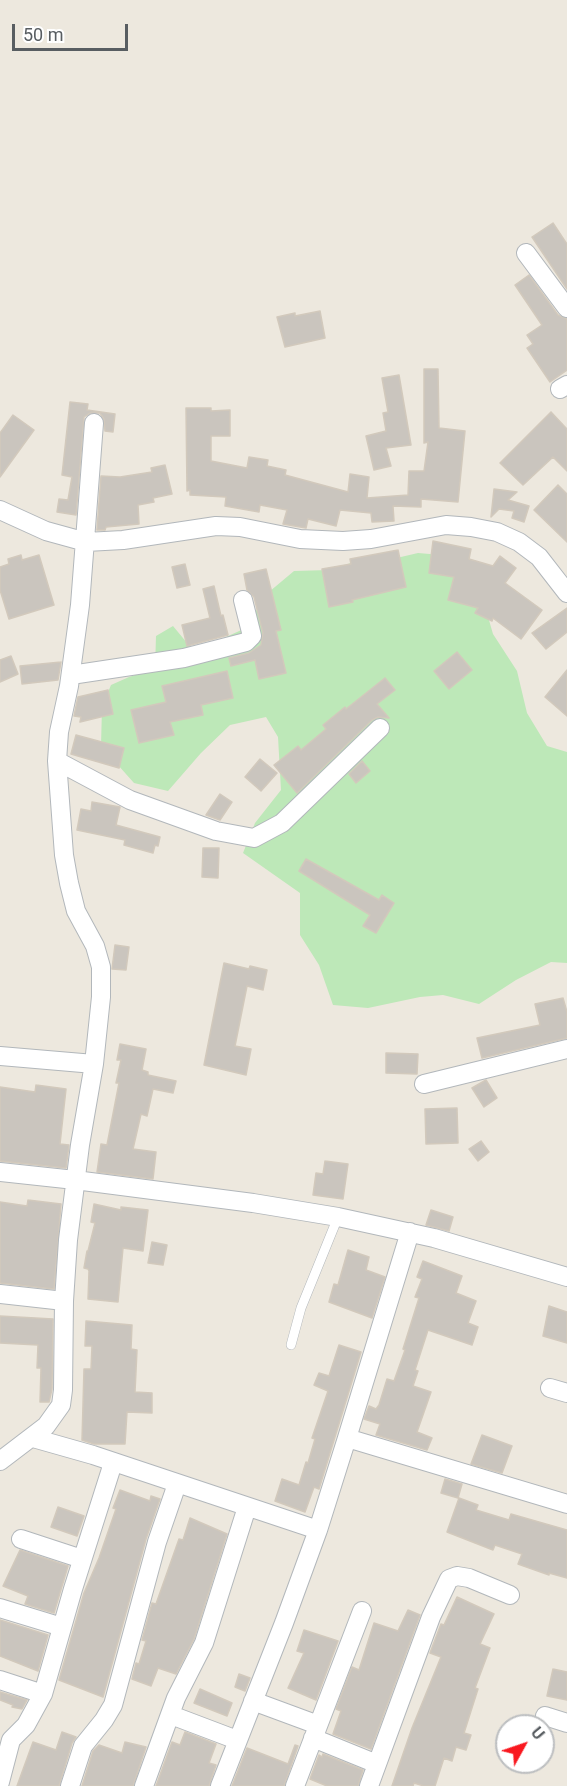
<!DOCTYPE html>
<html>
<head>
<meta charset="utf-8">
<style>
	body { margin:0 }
	#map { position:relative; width:567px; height:1786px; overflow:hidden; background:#ede8de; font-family:Roboto,sans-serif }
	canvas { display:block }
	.north { position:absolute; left:495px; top:1714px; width:60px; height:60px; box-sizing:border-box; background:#fff; border:2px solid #bcbec0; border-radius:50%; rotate:50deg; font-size:16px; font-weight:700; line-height:24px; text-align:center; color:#585d61 }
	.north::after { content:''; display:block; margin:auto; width:21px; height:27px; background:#f9181f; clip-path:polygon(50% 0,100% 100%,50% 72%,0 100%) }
	.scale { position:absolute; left:12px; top:24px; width:116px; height:27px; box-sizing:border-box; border:3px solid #585d61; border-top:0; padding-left:8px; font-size:18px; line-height:21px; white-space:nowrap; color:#585d61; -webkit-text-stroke:4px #fff; paint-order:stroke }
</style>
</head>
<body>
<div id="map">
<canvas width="567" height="1786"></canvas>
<div class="north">U</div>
<div class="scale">50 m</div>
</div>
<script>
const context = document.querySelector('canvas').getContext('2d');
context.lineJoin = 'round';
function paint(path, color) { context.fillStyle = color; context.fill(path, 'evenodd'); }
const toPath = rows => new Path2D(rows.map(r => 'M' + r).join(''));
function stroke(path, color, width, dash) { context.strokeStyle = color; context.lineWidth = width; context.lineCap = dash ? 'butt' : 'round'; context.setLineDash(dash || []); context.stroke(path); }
paint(toPath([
	[418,553,453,556,482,596,493,634,517,671,527,713,547,746,567,752,567,963,551,962,516,980,479,1004,443,995,420,997,368,1008,333,1005,319,965,300,935,300,893,243,853,255,823,281,790,278,737,266,717,230,725,201,753,168,791,134,783,101,746,102,707,111,685,129,677,155,669,156,636,173,626,197,655,226,637,248,627,263,597,294,571,329,570,351,563,388,560]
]), '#bde8b8');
const building = toPath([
	[553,223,567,244,567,289,532,237,553,223],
	[529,275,558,315,567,319,567,370,550,382,527,348,533,344,527,335,542,325,515,285,529,275],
	[320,311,325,338,285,347,277,317,295,313,295,316,320,311],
	[424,369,438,369,439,428,465,431,458,502,421,499,421,507,393,506,394,521,372,522,371,513,340,510,336,526,308,519,306,528,283,524,287,510,260,505,259,512,225,506,226,497,190,495,190,490,187,491,186,408,211,408,211,411,230,410,230,436,211,436,211,461,247,468,249,457,268,460,267,466,286,470,285,475,348,492,350,474,369,477,367,498,408,495,409,471,424,471,428,442,424,443,424,369],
	[399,375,411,445,386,448,391,466,374,470,366,436,386,431,383,413,388,412,382,378,399,375],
	[70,402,88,404,87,410,115,414,113,432,105,431,104,419,100,413,90,413,84,417,76,515,57,512,59,499,68,500,72,477,62,475,70,402],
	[551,412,567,429,567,471,553,457,523,485,500,463,551,412],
	[13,415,34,430,0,477,0,433,13,415],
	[165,465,172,494,153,498,154,502,138,505,139,524,106,527,105,530,97,530,101,476,120,477,152,472,151,468,165,465],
	[558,485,567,494,567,542,534,510,558,485],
	[494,489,517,492,508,500,529,506,524,522,512,518,514,511,499,509,491,517,494,489],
	[433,541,471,549,469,559,493,566,500,556,516,568,505,583,542,610,521,639,493,618,492,621,475,613,478,608,448,600,454,577,429,573,433,541],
	[398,550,406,587,352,600,353,602,329,607,322,569,351,564,350,559,398,550],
	[21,555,22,560,39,555,54,605,9,619,0,590,0,567,9,564,8,559,21,555],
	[185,564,190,585,177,588,172,567,185,564],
	[266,569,281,630,276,631,286,673,259,679,255,660,231,666,229,658,249,653,261,645,263,633,254,597,247,590,244,574,266,569],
	[214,586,221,616,223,615,228,635,187,646,182,625,210,618,203,589,214,586],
	[567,608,567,632,546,649,532,633,567,608],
	[457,652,472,670,449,689,434,671,457,652],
	[11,656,18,674,0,682,0,660,11,656],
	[61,662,58,680,22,684,20,666,61,662],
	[567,670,567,716,545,697,567,670],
	[227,671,233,698,201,705,203,715,170,722,174,735,139,743,131,710,166,702,162,686,227,671],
	[385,678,395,690,377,704,389,718,378,717,372,720,297,793,274,765,298,746,301,750,326,729,323,725,345,707,346,709,385,678],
	[108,690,113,714,80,722,81,717,74,716,78,697,108,690],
	[76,735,124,748,119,768,71,754,76,735],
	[260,759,277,773,261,791,245,777,260,759],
	[362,761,370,771,356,783,349,774,362,761],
	[220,794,232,802,220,820,206,815,220,794],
	[92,802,120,807,116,825,160,837,158,846,155,845,153,853,124,845,125,840,77,830,81,809,91,811,92,802],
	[203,848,219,848,218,878,202,877,203,848],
	[306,859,379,900,382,895,394,903,376,933,363,926,370,915,299,871,306,859],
	[115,945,129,947,126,970,112,969,115,945],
	[224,963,249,969,250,966,267,970,263,990,247,986,235,1046,251,1049,246,1075,204,1065,224,963],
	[563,998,567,1012,567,1038,482,1058,477,1038,540,1025,535,1004,563,998],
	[120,1044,146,1049,142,1070,148,1072,148,1075,176,1081,173,1093,153,1089,147,1116,141,1114,133,1149,156,1152,153,1179,97,1172,101,1144,107,1145,119,1083,116,1083,121,1060,117,1060,120,1044],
	[386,1053,418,1054,417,1074,386,1073,386,1053],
	[486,1080,497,1098,484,1107,472,1088,486,1080],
	[36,1085,66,1089,60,1144,69,1145,66,1168,0,1161,0,1087,35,1092,36,1085],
	[457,1108,458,1143,426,1144,425,1109,457,1108],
	[481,1141,489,1152,478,1161,469,1149,481,1141],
	[325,1161,348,1164,343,1199,313,1195,316,1173,323,1174,325,1161],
	[28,1200,61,1204,54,1289,0,1283,0,1202,27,1206,28,1200],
	[94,1204,121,1210,121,1207,148,1210,143,1251,123,1248,118,1302,88,1299,89,1271,88,1269,84,1268,87,1251,88,1251,95,1223,91,1222,94,1204],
	[431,1210,453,1217,449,1231,426,1225,431,1210],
	[152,1242,167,1245,163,1265,148,1263,152,1242],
	[348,1250,369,1257,366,1270,385,1277,372,1318,329,1302,334,1284,338,1285,348,1250],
	[423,1261,462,1276,456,1293,476,1301,468,1323,478,1327,472,1345,428,1330,415,1370,418,1371,413,1386,431,1392,417,1432,432,1438,427,1450,376,1435,380,1424,364,1419,369,1406,376,1409,379,1405,387,1379,394,1381,405,1350,403,1349,419,1298,415,1297,422,1279,417,1277,423,1261],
	[549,1306,567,1312,567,1343,543,1336,549,1306],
	[0,1316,53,1319,52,1389,49,1402,40,1402,41,1368,37,1368,38,1345,0,1343,0,1316],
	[86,1321,132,1325,131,1349,137,1350,135,1392,152,1393,152,1413,127,1412,125,1444,94,1444,82,1440,84,1369,91,1369,92,1346,85,1346,86,1321],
	[339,1345,361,1352,319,1489,314,1487,305,1512,275,1501,282,1479,299,1485,306,1462,308,1463,315,1439,312,1438,328,1391,314,1385,319,1373,329,1376,339,1345],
	[482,1435,512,1446,502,1473,471,1464,482,1435],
	[445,1479,462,1484,458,1498,441,1493,445,1479],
	[120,1490,150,1501,151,1496,160,1499,146,1539,103,1697,59,1680,84,1593,99,1558,116,1509,113,1508,120,1490],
	[459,1498,478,1505,476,1510,509,1520,511,1514,567,1530,567,1578,549,1573,549,1575,518,1564,522,1554,495,1545,493,1550,447,1532,459,1498],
	[58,1507,84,1516,77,1536,51,1527,58,1507],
	[190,1518,227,1534,194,1639,176,1674,158,1668,151,1686,132,1679,136,1663,139,1664,146,1641,142,1640,152,1603,156,1604,179,1539,183,1540,190,1518],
	[20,1550,68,1566,54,1613,25,1604,28,1596,3,1586,20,1550],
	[457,1597,494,1614,480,1644,490,1648,475,1688,478,1689,464,1733,471,1735,466,1750,456,1747,452,1761,444,1758,435,1786,424,1786,414,1783,413,1786,392,1786,412,1728,441,1657,430,1653,441,1624,444,1625,457,1597],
	[408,1610,420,1615,371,1749,333,1734,341,1711,336,1709,352,1667,359,1670,374,1623,398,1631,408,1610],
	[0,1620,48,1635,38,1671,0,1656,0,1620],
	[304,1630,338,1641,316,1700,288,1688,304,1653,297,1651,304,1630],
	[553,1669,567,1672,567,1700,547,1696,553,1669],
	[239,1674,250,1678,245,1691,235,1687,239,1674],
	[200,1689,232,1703,227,1716,194,1703,200,1689],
	[0,1692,27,1700,22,1709,12,1707,13,1705,0,1700,0,1692],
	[62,1732,76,1737,72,1743,59,1786,17,1786,33,1742,56,1750,62,1732],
	[185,1732,216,1744,209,1763,216,1765,209,1786,156,1786,172,1742,180,1745,185,1732],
	[125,1742,146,1747,133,1786,82,1786,93,1751,99,1745,122,1753,125,1742],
	[295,1745,298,1746,284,1786,232,1786,247,1748,288,1764,295,1745],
	[323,1754,363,1770,358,1786,327,1786,310,1779,319,1755,322,1757,323,1754]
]);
paint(building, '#cac5be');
stroke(building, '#d2c9bc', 1.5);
const lane = toPath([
	[291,1345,301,1308,338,1217]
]);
const street = toPath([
	[526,253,567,308],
	[560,389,567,385],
	[0,510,46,531,86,542,123,540,216,526,240,527,300,539,343,541,371,539,446,525,471,527,497,532,519,542,539,557,567,593],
	[71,675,184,658,246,642,252,636,243,600],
	[57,761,130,800,216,831,254,838,282,823,380,728],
	[0,1056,94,1064],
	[424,1084,567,1049],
	[0,1172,75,1180,253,1203,338,1217,434,1238,567,1277],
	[410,1232,347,1438,567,1504],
	[0,1294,64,1301],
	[550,1388,567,1393],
	[33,1438,93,1455,318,1530],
	[0,1461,46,1426,61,1405,63,1390,64,1301,68,1240,80,1145,94,1064,101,997,101,967,95,946,76,911,69,883,64,855,57,761,59,732,69,686,80,605,94,423],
	[21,1539,82,1559],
	[0,1608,62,1627],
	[0,1680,43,1694],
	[253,1701,318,1725],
	[171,1715,237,1740],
	[545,1716,567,1723],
	[313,1738,377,1764],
	[0,1782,11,1740,26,1725,43,1694,73,1589,113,1463],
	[70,1786,83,1746,104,1720,113,1705,157,1542,177,1484],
	[144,1786,176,1698,204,1643,247,1507],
	[220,1786,284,1623,318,1530,347,1438],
	[295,1786,362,1611],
	[369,1786,431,1617,449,1579,457,1576,469,1578,510,1595]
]);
stroke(lane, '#b2b7bb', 10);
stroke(street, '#b2b7bb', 20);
stroke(lane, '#fff', 9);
stroke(street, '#fff', 18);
</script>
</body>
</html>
